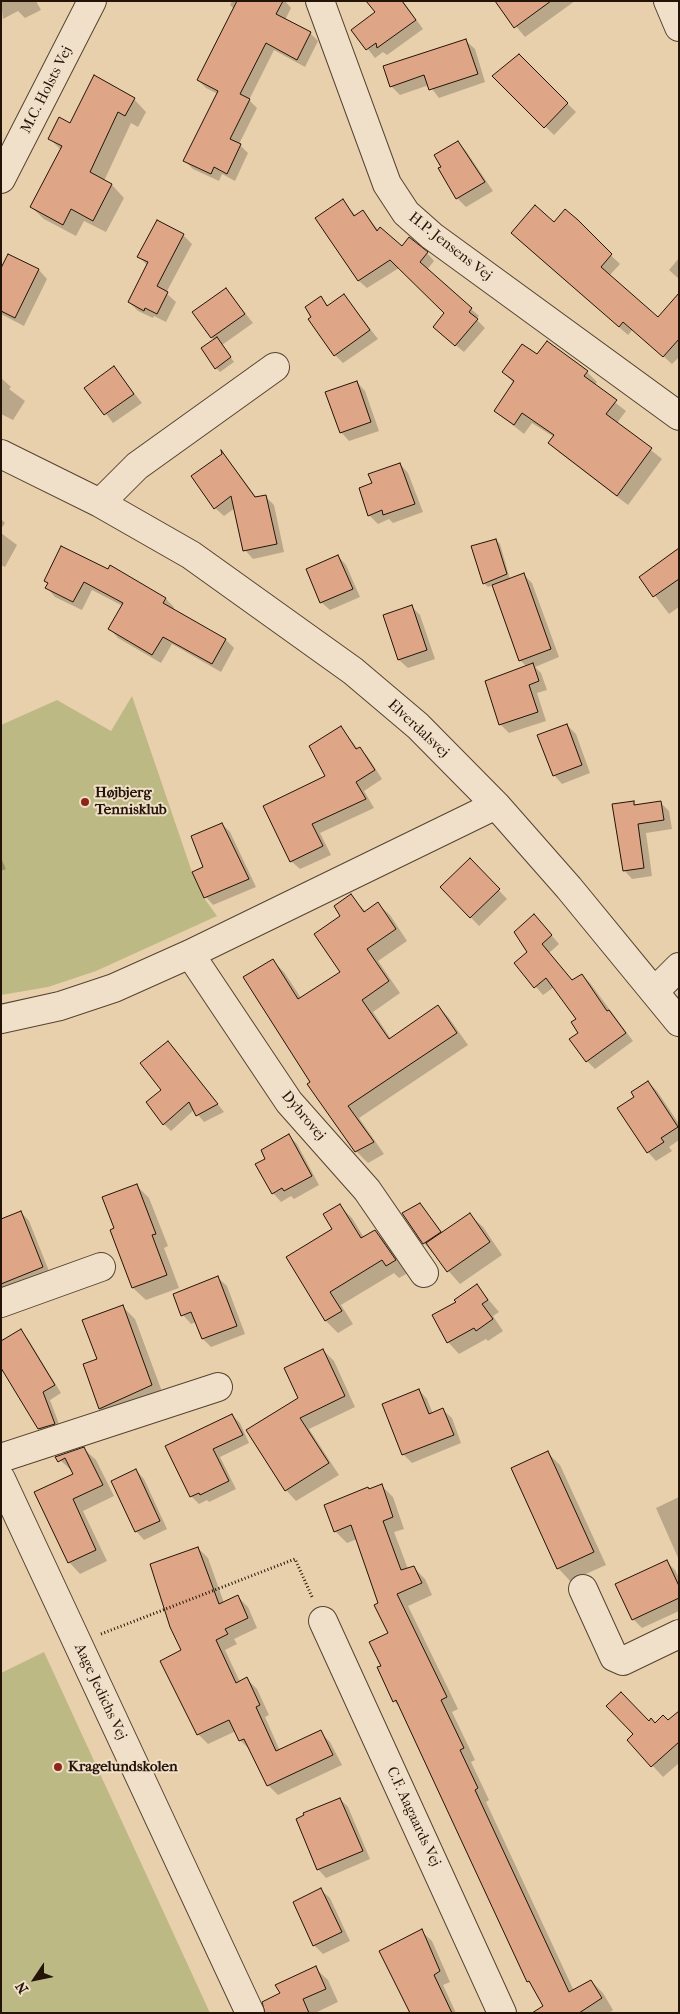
<!DOCTYPE html>
<html>
<head>
<meta charset="utf-8">
<style>
	body { margin:0 }
	#map { position:relative; width:680px; height:2014px; overflow:hidden; background:#e9d0ac; font-family:"IM FELL French Canon",serif }
	canvas { display:block }
	.frame { position:absolute; inset:0; border:2px solid #231407; pointer-events:none }
	.north { position:absolute; left:10px; top:1954px; width:50px; height:50px; -webkit-text-stroke:4px #f1e0c9; paint-order:stroke; rotate:236deg; font-size:14px; font-weight:700; line-height:20px; text-align:center; color:#231407 }
	.north::after { content:''; display:block; margin:auto; width:18px; height:22px; background:#231407; clip-path:polygon(50% 0,100% 100%,50% 72%,0 100%) }
</style>
</head>
<body>
<div id="map">
<canvas width="680" height="2014"></canvas>
<div class="frame"></div>
<div class="north">N</div>
</div>
<script>
const context = document.querySelector('canvas').getContext('2d');
context.lineJoin = 'round';
function paint(path, color) { context.fillStyle = color; context.fill(path, 'evenodd'); }
const toPath = rows => new Path2D(rows.map(r => 'M' + r).join(''));
function stroke(path, color, width, dash) { context.strokeStyle = color; context.lineWidth = width; context.lineCap = dash ? 'butt' : 'round'; context.setLineDash(dash || []); context.stroke(path); }
function label(font, color, halo, rows, align = 'center') {
  context.font = font + ' "IM FELL French Canon",serif'; context.lineWidth = 4; context.setLineDash([]); context.textBaseline = 'middle'; context.strokeStyle = halo; context.fillStyle = color; for (const [text, x, y, turn = 0] of rows) {
    context.save(); context.translate(x, y); context.rotate((+turn || 0) * Math.PI / 180); context.textAlign = isNaN(turn) ? turn : align; if (halo) context.strokeText(text, 0, 0); context.fillText(text, 0, 0); context.restore();
  }
}
paint(toPath([
	[132,696,192,872,204,898,217,916,96,971,48,987,1,995,1,725,57,700,111,731],
	[44,1652,210,2013,1,2013,1,1673]
]), '#bdb985');
paint(toPath([
	[1,1,36,1,41,10,25,18,18,11,3,19],
	[232,1,285,1,291,8,285,20,310,33,318,41,305,67,274,50,249,100,257,108,239,144,248,153,235,181,222,174,219,181,193,169,185,161,218,94,206,88,198,80,234,9,230,5],
	[368,1,403,1,423,29,387,55,383,52,375,58,353,30,376,12],
	[495,1,575,1,525,37],
	[466,41,475,49,485,82,439,98,429,85,400,95,391,86],
	[519,56,576,112,554,135,494,76],
	[134,99,146,112,138,127,131,123,104,181,112,185,124,198,106,232,84,221,76,236,44,219,31,207,61,150,50,139],
	[458,142,466,151,493,191,466,207,457,198,440,169],
	[343,201,356,216,363,211,379,231,402,248,427,253,434,261,427,270,471,309,479,316,476,319,485,328,464,352,442,334,446,313,399,268,367,288,359,281,317,219],
	[565,211,620,264,609,276,658,318,679,301,679,357,672,364,633,329,628,335,521,242,554,224],
	[183,235,192,244,166,293,176,302,166,322,154,316,153,318,138,311,129,302,148,266,139,257],
	[9,255,39,270,47,279,24,326,1,314,1,271],
	[679,258,679,279,669,270],
	[226,289,253,323,222,345,234,362,220,372,216,368,214,340,194,312],
	[344,295,378,339,343,363,335,355,320,298,329,306],
	[538,356,587,372,597,382,594,386,626,411,617,423,662,459,628,505,560,453,550,443,554,437,532,423,524,434,495,411,513,382,503,372],
	[114,368,142,403,113,423,86,388],
	[1,378,11,387,9,389,25,401,13,420,1,414],
	[357,382,365,391,379,431,349,441,341,432],
	[223,453,257,498,265,496,274,505,284,552,253,559,245,550,235,508,224,516,215,508],
	[400,464,408,473,423,512,393,523,389,519,378,524,369,515],
	[1,519,5,523,1,529],
	[1,533,17,545,5,567,1,565],
	[496,540,500,544,510,579,523,574,532,583,559,657,535,667,541,673,547,690,537,693,546,721,509,733,500,724,527,667,520,660,493,585,488,587,484,583],
	[679,550,679,607,669,614,641,577],
	[338,556,346,565,360,597,330,610,321,602],
	[111,566,166,599,174,607,173,610,226,640,234,648,221,672,172,644,161,663,118,638,110,629,123,606,92,590,82,610,55,597,47,588,49,584,45,580,109,571],
	[411,606,420,615,435,659,408,668,399,660],
	[567,725,576,734,590,773,562,784,554,775],
	[341,727,358,749,360,748,368,757,382,779,364,791,374,808,320,833,331,855,300,869,291,861,326,776],
	[633,802,637,806,660,802,669,811,672,829,646,833,652,876,632,879,624,870],
	[222,824,230,832,256,887,213,905,206,897,194,873,205,867],
	[1,858,6,869,1,871],
	[470,860,507,899,479,926,442,887],
	[351,896,366,912,378,904,390,915,407,941,378,961,400,993,373,1012,391,1039,438,1006,449,1018,468,1045,359,1118,384,1154,368,1163,356,1151,312,1083,272,960,284,972,301,998,342,972,342,916],
	[542,924,559,944,549,953,573,981,582,975,590,983,633,1041,595,1069,587,1061,578,1019,554,987,543,995,515,963,528,952],
	[168,1042,175,1049,224,1112,204,1122,194,1110,171,1131,164,1124,163,1090],
	[648,1082,657,1091,679,1124,679,1140,669,1147,672,1151,656,1161,648,1152,636,1097],
	[289,1136,297,1144,319,1185,294,1199,291,1196,281,1202,273,1193,267,1159],
	[136,1185,149,1198,168,1246,164,1248,179,1288,146,1300,133,1288,112,1230,116,1229],
	[420,1204,443,1233,470,1215,483,1227,502,1255,460,1284,424,1243],
	[340,1206,352,1218,364,1238,375,1231,388,1244,408,1273,399,1278,394,1273,341,1305,353,1324,338,1333,326,1321,288,1257,334,1229],
	[21,1212,29,1221,51,1276,1,1296,1,1254],
	[218,1278,227,1286,245,1334,211,1347,203,1339,196,1322,191,1324,183,1315],
	[477,1286,499,1312,493,1316,503,1331,488,1341,486,1339,459,1354,448,1342,458,1303],
	[123,1307,135,1319,164,1397,112,1421,100,1409,84,1364,98,1359],
	[21,1331,28,1339,61,1393,50,1400,62,1432,47,1436,39,1429],
	[323,1350,334,1361,355,1407,309,1429,339,1475,296,1501,286,1490,300,1398],
	[419,1390,427,1399,433,1414,443,1410,452,1418,461,1443,412,1463,403,1454],
	[232,1415,240,1423,249,1443,220,1457,236,1489,209,1502,207,1500,199,1504,191,1496,167,1446],
	[84,1449,96,1460,114,1496,83,1511,107,1561,80,1574,69,1562,75,1474,57,1457],
	[547,1452,560,1465,606,1565,570,1581,558,1568],
	[136,1470,144,1479,167,1529,144,1540,136,1531],
	[382,1486,393,1497,404,1529,394,1532,408,1569,413,1567,425,1579,432,1595,408,1606,458,1709,452,1712,475,1760,471,1762,489,1800,486,1802,574,1991,591,1981,603,1993,613,2010,609,2013,548,2013,534,1988,528,1981,401,1708,394,1701,382,1666,390,1633,357,1539,347,1543,335,1531,370,1490],
	[679,1497,679,1560,656,1508],
	[198,1548,208,1558,224,1603,238,1597,248,1607,257,1628,234,1639,237,1644,225,1650,240,1682,247,1679,257,1689,269,1715,265,1717,280,1751,320,1732,330,1742,342,1765,278,1795,268,1785,250,1750,240,1740,236,1731,208,1744,198,1734,183,1651],
	[666,1561,675,1570,679,1578,679,1611,642,1628,633,1619],
	[679,1713,679,1763,663,1777,629,1740,649,1722,655,1724,668,1722],
	[340,1799,348,1807,370,1859,326,1878,318,1869],
	[321,1890,330,1898,350,1941,323,1954,314,1945],
	[421,1931,432,1941,450,1982,443,1985,456,2013,411,2013],
	[315,1968,328,1980,338,2002,315,2013,270,2013,281,1994]
]), '#0003');
const building = toPath([
	[237,1,283,1,276,14,311,32,297,60,266,43,240,94,250,99,230,139,241,144,227,174,214,167,211,174,183,161,218,91,197,80,237,1],
	[366,1,402,1,416,20,377,48,376,43,366,50,351,30,375,12,366,1],
	[495,1,551,1,514,28,495,1],
	[466,39,478,74,429,90,424,75,390,87,383,66,466,39],
	[519,54,568,103,544,128,492,76,519,54],
	[94,75,135,98,125,116,118,112,90,172,112,184,93,221,71,209,63,225,30,207,62,146,48,139,59,117,70,123,94,75],
	[458,141,485,182,456,199,438,168,441,167,434,155,458,141],
	[343,199,354,216,363,210,377,231,380,227,402,246,409,237,428,252,420,262,472,308,469,312,478,319,455,346,433,327,444,313,390,260,358,281,315,218,343,199],
	[535,205,554,222,565,209,578,220,612,254,601,267,658,317,679,293,679,339,663,357,623,322,619,327,511,233,535,205],
	[157,220,184,234,157,286,168,292,157,314,145,308,144,311,128,302,148,262,137,257,157,220],
	[8,254,39,269,15,318,1,311,1,268,8,254],
	[226,288,245,314,211,338,192,312,226,288],
	[344,294,370,330,334,356,308,319,311,317,305,307,321,296,327,306,344,294],
	[217,337,231,357,215,369,201,348,217,337],
	[547,341,588,371,584,376,617,400,606,414,652,448,617,496,548,443,554,435,522,413,514,425,494,411,514,381,502,372,522,344,537,354,547,341],
	[114,366,134,394,104,415,84,388,114,366],
	[357,381,371,422,340,433,325,392,357,381],
	[221,450,255,497,266,495,277,544,243,551,231,496,214,509,191,476,222,454,221,450],
	[400,463,415,504,383,515,382,510,368,516,359,488,372,483,368,474,400,463],
	[496,539,507,574,483,584,471,546,496,539],
	[61,546,108,569,110,565,166,598,163,603,226,639,212,664,163,637,152,655,108,629,123,603,84,582,73,602,45,588,48,583,44,581,61,546],
	[679,548,679,579,653,597,639,577,679,548],
	[338,555,353,589,320,603,306,569,338,555],
	[524,573,551,649,519,661,492,585,524,573],
	[412,605,427,650,398,660,383,615,412,605],
	[533,663,539,681,529,685,538,712,499,725,485,681,533,663],
	[567,724,582,765,553,776,537,735,567,724],
	[341,726,356,749,360,747,375,770,356,782,366,799,312,824,323,846,290,862,263,806,325,776,309,746,341,726],
	[634,801,634,805,661,801,664,820,638,824,644,868,623,871,612,804,634,801],
	[222,823,249,879,204,898,192,872,203,867,191,836,222,823],
	[470,858,500,889,470,918,440,887,470,858],
	[351,894,364,912,378,902,396,929,367,949,389,981,362,1000,389,1039,438,1005,457,1033,348,1106,374,1142,355,1152,307,1084,310,1082,243,977,273,959,298,999,340,972,314,934,340,916,334,906,351,894],
	[534,914,552,935,542,944,572,980,582,974,607,1011,609,1010,626,1033,586,1062,569,1039,578,1033,571,1022,576,1019,546,978,534,988,514,963,527,952,514,932,534,914],
	[168,1041,218,1104,196,1116,189,1102,163,1125,146,1102,161,1090,140,1063,168,1041],
	[648,1081,678,1127,661,1138,664,1142,647,1153,617,1108,634,1097,631,1092,648,1081],
	[289,1134,312,1176,284,1191,282,1188,272,1194,255,1164,265,1159,261,1150,289,1134],
	[137,1184,156,1234,152,1235,167,1275,132,1288,110,1230,114,1228,102,1197,137,1184],
	[420,1203,441,1232,423,1244,402,1213,420,1203],
	[340,1204,361,1238,375,1230,396,1260,386,1266,382,1260,330,1292,342,1311,325,1321,286,1257,332,1229,323,1214,340,1204],
	[21,1211,43,1267,1,1284,1,1219,21,1211],
	[470,1213,490,1242,447,1272,426,1243,470,1213],
	[218,1276,237,1326,202,1339,191,1312,181,1316,173,1294,218,1276],
	[477,1284,488,1300,482,1304,493,1319,476,1331,474,1328,447,1343,432,1315,456,1302,454,1300,477,1284],
	[123,1305,152,1385,99,1409,83,1364,97,1359,82,1320,123,1305],
	[21,1329,55,1385,43,1392,55,1424,38,1429,1,1368,1,1341,21,1329],
	[323,1349,345,1396,300,1418,329,1463,285,1491,246,1430,298,1398,284,1368,323,1349],
	[419,1389,429,1414,443,1408,454,1435,402,1455,382,1404,419,1389],
	[232,1414,243,1435,213,1449,229,1481,200,1495,199,1493,190,1497,165,1446,232,1414],
	[84,1447,103,1485,73,1499,96,1550,68,1563,34,1492,73,1474,65,1458,58,1462,55,1457,84,1447],
	[548,1451,594,1552,557,1569,511,1468,548,1451],
	[136,1469,160,1521,135,1532,111,1481,136,1469],
	[382,1484,393,1517,383,1521,401,1570,414,1566,422,1583,397,1594,447,1697,441,1700,464,1748,460,1750,478,1788,475,1790,569,1992,591,1980,602,1998,579,2013,532,2013,543,2006,529,1981,527,1982,396,1700,393,1702,377,1667,381,1666,369,1642,388,1633,374,1605,378,1603,351,1525,334,1532,324,1505,368,1487,369,1489,382,1484],
	[198,1547,219,1604,238,1595,248,1618,225,1629,228,1634,216,1640,236,1683,247,1677,260,1705,256,1707,276,1751,321,1730,333,1755,267,1786,244,1739,239,1741,229,1720,197,1735,160,1661,181,1650,170,1627,150,1564,198,1547],
	[667,1560,679,1586,679,1598,632,1620,615,1584,667,1560],
	[621,1692,649,1721,651,1718,655,1723,663,1715,668,1720,679,1711,679,1742,651,1767,627,1740,633,1734,606,1706,621,1692],
	[340,1798,363,1851,317,1870,296,1819,304,1815,303,1813,340,1798],
	[321,1888,342,1932,313,1946,293,1902,321,1888],
	[422,1929,440,1971,434,1975,452,2013,410,2013,379,1951,422,1929],
	[316,1966,326,1989,303,1999,309,2013,265,2013,262,2002,280,1993,275,1985,316,1966]
]);
paint(building, '#dea687');
stroke(building, '#231407', 1);
const minor = toPath([
	[320,1,387,184,406,213,432,236,679,416],
	[668,1,679,27],
	[1,179,92,1],
	[1,454,100,503,191,555,353,671,418,726,496,805,569,888,679,1022],
	[100,503,137,466,275,367],
	[190,954,289,1102,367,1190,424,1273],
	[655,991,679,967],
	[1,1019,60,1006,114,988,190,954,496,805],
	[1,1303,101,1267],
	[1,1458,218,1387],
	[1,1479,250,2013],
	[583,1589,614,1657,623,1661,679,1634],
	[323,1621,502,2013]
]);
stroke(minor, '#544330', 30);
stroke(toPath([
	[101,1634,295,1559,313,1599]
]), '#231407', 3, [1, 2.5]);
stroke(minor, '#f1e0c9', 28);
for (const [x, y, r, color] of [
	[85,802,5,"#8f2418"],
	[58,1767,5,"#8f2418"]
]) { const dot = new Path2D(); dot.arc(x, y, r, 0, 2 * Math.PI); context.fillStyle = color; context.fill(dot); stroke(dot, '#f1e0c9', 2); }
label('15px', '#231407', '#f1e0c9', [
	["M.C. Holsts Vej",47,90,-63],
	["H.P. Jensens Vej",450,247,38],
	["Elverdalsvej",418,729,43],
	["Dybrovej",303,1116,50],
	["Aage Jedichs Vej",100,1692,65],
	["C.F. Aagaards Vej",413,1817,65]
]);
label('bold 15px', '#231407', '#f1e0c9', [
	["Højbjerg",95,793],
	["Tennisklub",95,810],
	["Kragelundskolen",68,1767]
], 'left');
</script>
</body>
</html>
